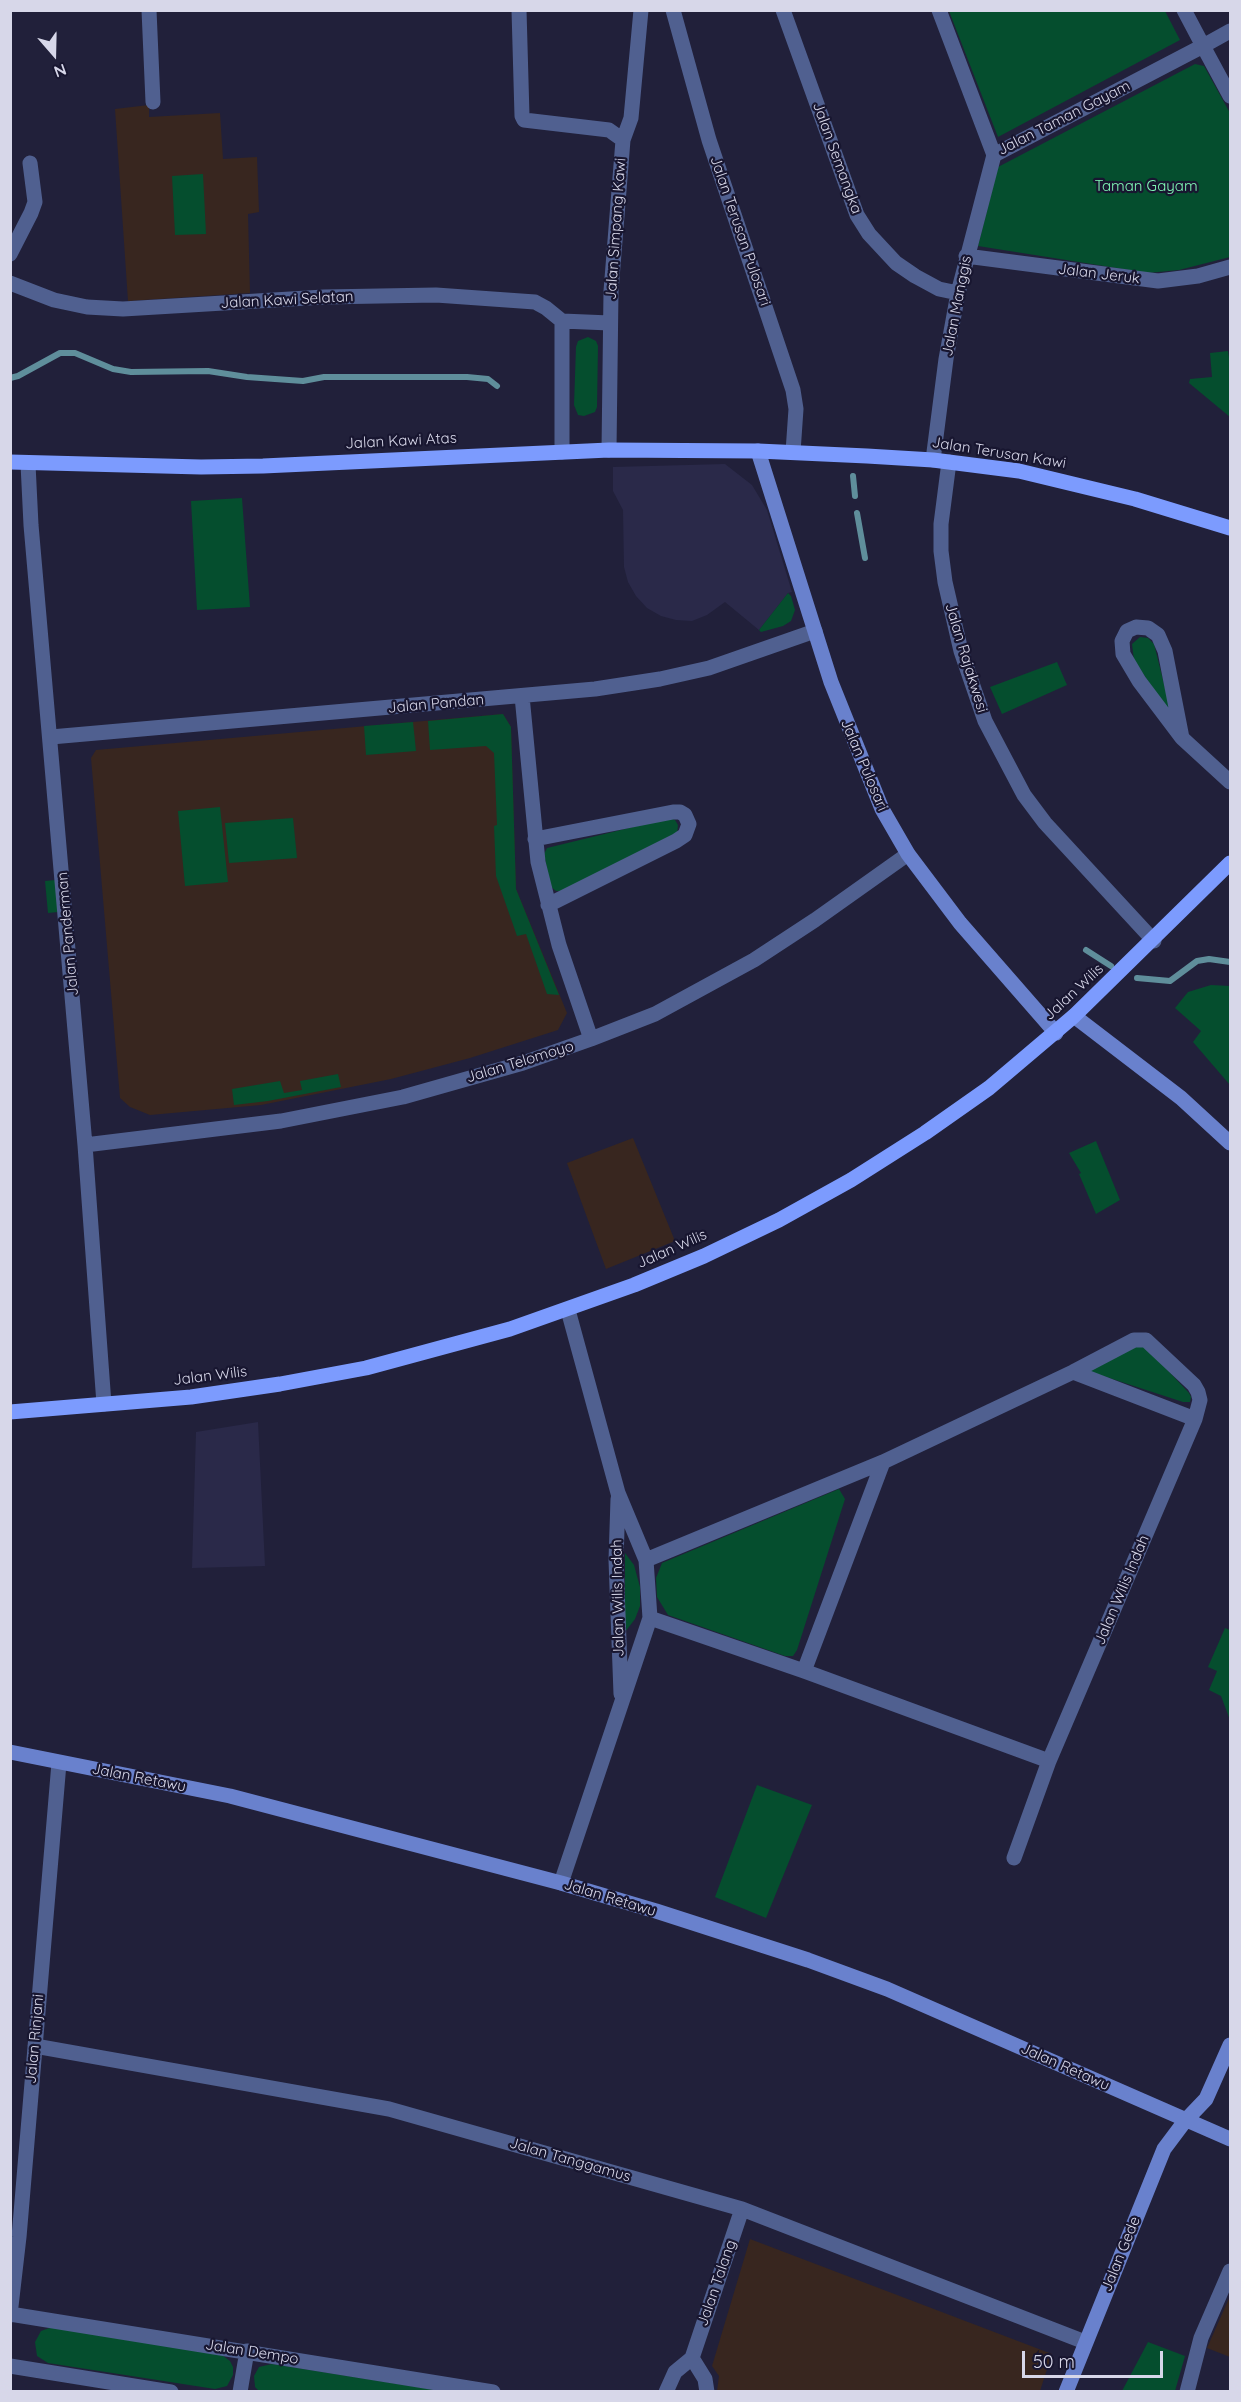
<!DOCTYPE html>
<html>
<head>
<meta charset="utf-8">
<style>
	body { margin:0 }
	#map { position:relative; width:1241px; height:2402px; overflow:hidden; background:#21203a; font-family:Quicksand,sans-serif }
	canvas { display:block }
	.frame { position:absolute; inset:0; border:12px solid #d7d7e9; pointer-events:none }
	.north { position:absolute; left:24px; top:24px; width:60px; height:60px; -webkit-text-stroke:4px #181630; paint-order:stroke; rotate:160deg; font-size:16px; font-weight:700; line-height:24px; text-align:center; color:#d7d7e9 }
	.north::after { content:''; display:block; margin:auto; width:21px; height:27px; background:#d7d7e9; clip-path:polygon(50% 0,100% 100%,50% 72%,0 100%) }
	.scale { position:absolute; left:1022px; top:2351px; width:141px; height:27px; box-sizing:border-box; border:3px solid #d7d7e9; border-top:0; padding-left:8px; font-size:18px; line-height:21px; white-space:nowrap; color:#d7d7e9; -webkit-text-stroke:4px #181630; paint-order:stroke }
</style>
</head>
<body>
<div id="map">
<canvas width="1241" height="2402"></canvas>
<div class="frame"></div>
<div class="north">N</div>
<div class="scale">50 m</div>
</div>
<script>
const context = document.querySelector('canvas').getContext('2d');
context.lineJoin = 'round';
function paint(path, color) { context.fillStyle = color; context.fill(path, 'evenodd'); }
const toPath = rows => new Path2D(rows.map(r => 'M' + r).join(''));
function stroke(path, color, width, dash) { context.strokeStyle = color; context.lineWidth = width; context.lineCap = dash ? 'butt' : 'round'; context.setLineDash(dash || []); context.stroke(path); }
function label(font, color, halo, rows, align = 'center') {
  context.font = font + ' Quicksand,sans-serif'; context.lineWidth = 4.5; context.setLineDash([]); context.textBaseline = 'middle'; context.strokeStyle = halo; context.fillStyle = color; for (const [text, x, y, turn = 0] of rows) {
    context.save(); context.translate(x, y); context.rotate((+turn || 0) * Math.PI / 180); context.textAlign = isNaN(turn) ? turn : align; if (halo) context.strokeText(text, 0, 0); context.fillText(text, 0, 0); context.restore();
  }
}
paint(toPath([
	[725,464,752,485,767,510,792,592,788,593,759,630,725,602,707,615,692,621,676,620,661,616,647,608,636,596,628,582,624,567,623,510,613,491,613,467],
	[258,1422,265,1566,192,1568,196,1432]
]), '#2a2949');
paint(toPath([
	[149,105,149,117,220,113,223,159,257,157,259,212,248,214,250,293,128,301,115,109],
	[503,714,511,727,516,889,567,1013,558,1030,470,1058,391,1079,261,1105,150,1115,130,1107,120,1098,91,758,96,750],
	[633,1138,675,1241,606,1269,567,1163],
	[750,2239,1052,2354,1040,2391,717,2391,719,2376,712,2366],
	[1230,2296,1230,2357,1207,2348]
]), '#38261f');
paint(toPath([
	[949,11,1165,11,1180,40,998,137],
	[1195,64,1204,66,1230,113,1230,257,1179,270,1148,273,978,246,998,167],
	[203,174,206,234,175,235,172,176],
	[588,337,596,341,598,346,597,407,595,412,584,416,578,415,574,405,576,347,578,341],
	[1228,351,1230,364,1230,417,1189,383,1190,379,1212,377,1210,353],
	[242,498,250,607,197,610,191,501],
	[788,593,791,596,795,610,791,621,783,626,761,632,759,630],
	[1140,637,1148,638,1154,644,1170,708,1166,708,1134,660,1132,644],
	[1057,662,1067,685,1002,714,990,687],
	[503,714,511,727,516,889,559,995,547,994,526,934,517,936,496,876,494,826,497,825,494,753,486,746,430,750,428,721],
	[413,722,416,751,366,755,364,726],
	[220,807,228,882,185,886,178,811],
	[293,818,297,858,229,863,225,823],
	[670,818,675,820,678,825,677,834,564,891,556,891,551,887,544,854,547,848],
	[56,880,58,912,48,913,45,881],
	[1211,985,1230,986,1230,1085,1193,1042,1201,1031,1175,1008,1188,992],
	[338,1074,341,1087,268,1101,234,1105,232,1089,280,1081,284,1093,302,1090,300,1081],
	[1096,1141,1120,1200,1096,1214,1079,1174,1081,1173,1069,1153],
	[1132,1346,1145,1346,1189,1393,1191,1397,1190,1402,1183,1402,1091,1372,1090,1368],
	[839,1489,845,1499,797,1650,793,1656,785,1656,668,1615,657,1597,656,1578,662,1563],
	[625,1553,634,1565,640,1587,640,1606,635,1619,625,1632],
	[1225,1628,1230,1630,1230,1720,1221,1696,1209,1690,1217,1671,1208,1667],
	[757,1785,812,1805,766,1918,715,1897],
	[52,2327,222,2355,230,2361,233,2367,233,2375,227,2386,215,2389,48,2363,37,2356,35,2342,41,2331],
	[1148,2342,1185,2356,1175,2391,1122,2391],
	[272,2364,443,2391,259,2391,255,2387,254,2376,259,2367]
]), '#054e2e');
stroke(toPath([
	[10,378,18,376,60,353,75,353,113,369,131,372,208,371,247,377,303,381,324,377,467,377,488,379,497,386],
	[853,476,855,496],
	[857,513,865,558],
	[1086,950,1111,966],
	[1137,978,1170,981,1197,961,1209,959,1230,962]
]), '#5f8e9b', 6);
stroke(toPath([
	[149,10,153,102],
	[519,10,522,116,524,120,609,130,623,140],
	[673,10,709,140,793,390,796,409,793,452],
	[783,10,857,215,869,234,896,263,915,276,939,289,958,293],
	[939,10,994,155],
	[1230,31,1203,46,1230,96],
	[994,155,1203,46,1184,10],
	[10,254,31,213,35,202,30,163],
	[966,256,1158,281,1198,276,1230,267],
	[10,283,54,300,87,307,123,309,324,297,436,295,535,302,546,308,562,321],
	[562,321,610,323],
	[609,450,611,291,623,140,631,118,641,10],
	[562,452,562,321],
	[933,460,946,359,958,293,994,155],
	[949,462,941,524,941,551,945,582,961,651,985,721,1024,795,1045,823,1154,941],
	[28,464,31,525,85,1145,104,1404],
	[1136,627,1148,628,1158,635,1165,651,1182,738,1139,681,1123,654,1122,641,1127,631,1136,627],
	[522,696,538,862,559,945,591,1039],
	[51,737,595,689,660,679,709,668,815,631],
	[1182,738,1230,782],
	[535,839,673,812,680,812,685,815,689,824,685,835,676,841,548,905],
	[85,1145,281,1121,403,1097,523,1063,591,1039,655,1014,754,960,815,920,908,854],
	[1073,1372,1195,1419],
	[618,1499,616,1560,621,1694],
	[646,1560,883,1462,1073,1372,1134,1340,1146,1340,1194,1385,1198,1392,1200,1400,1195,1419,1049,1761,804,1671,650,1618],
	[804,1671,883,1462],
	[1014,1858,1049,1761],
	[561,1883,650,1618,646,1560,618,1493,568,1310],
	[35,2046,389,2109,742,2209,1085,2342],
	[10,2314,493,2392],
	[10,2315,19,2237,59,1763],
	[692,2358,705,2379,707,2392],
	[10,2366,171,2392],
	[240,2392,247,2351],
	[666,2392,675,2372,692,2358,742,2209],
	[1187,2392,1201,2338,1230,2271]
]), '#506090', 15);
stroke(toPath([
	[758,451,831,682,882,809,908,854,960,923,1056,1033],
	[1074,1016,1181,1098,1230,1143],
	[10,1752,230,1796,561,1883,656,1911,808,1960,887,1989,1230,2139],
	[1066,2392,1164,2149,1185,2121,1206,2099,1230,2045]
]), '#6981cd', 15);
stroke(toPath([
	[10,462,201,467,263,466,609,450,758,451,867,456,933,460,1019,471,1135,499,1230,528],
	[10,1412,191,1397,280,1384,366,1368,510,1329,634,1285,704,1256,779,1220,851,1180,925,1133,989,1088,1074,1016,1230,863]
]), '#7c9bfe', 15);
label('15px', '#d7d7e9', '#181630', [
	["Jalan Taman Gayam",1064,118,-27],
	["Jalan Semangka",837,158,70],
	["Jalan Simpang Kawi",616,229,-86],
	["Jalan Terusan Pulosari",740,231,71],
	["Jalan Jeruk",1099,274,7],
	["Jalan Kawi Selatan",287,300,-3],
	["Jalan Manggis",957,306,-79],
	["Jalan Kawi Atas",401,441,-3],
	["Jalan Terusan Kawi",999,453,9],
	["Jalan Rajakwesi",966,658,73],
	["Jalan Pandan",436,704,-5],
	["Jalan Pulosari",864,765,67],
	["Jalan Panderman",68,934,-95],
	["Jalan Wilis",1074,992,-43],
	["Jalan Telomoyo",520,1062,-17],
	["Jalan Wilis",672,1249,-24],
	["Jalan Wilis",210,1376,-7],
	["Jalan Wilis Indah",1122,1590,-67],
	["Jalan Wilis Indah",618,1598,-91],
	["Jalan Retawu",139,1778,11],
	["Jalan Retawu",610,1898,17],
	["Jalan Rinjani",35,2039,-85],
	["Jalan Retawu",1065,2067,24],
	["Jalan Tanggamus",570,2160,16],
	["Jalan Gede",1121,2254,-68],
	["Jalan Talang",717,2283,-71],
	["Jalan Dempo",252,2352,9]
]);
label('15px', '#81f9b6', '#181630', [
	["Taman Gayam",1146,186]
]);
</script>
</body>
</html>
